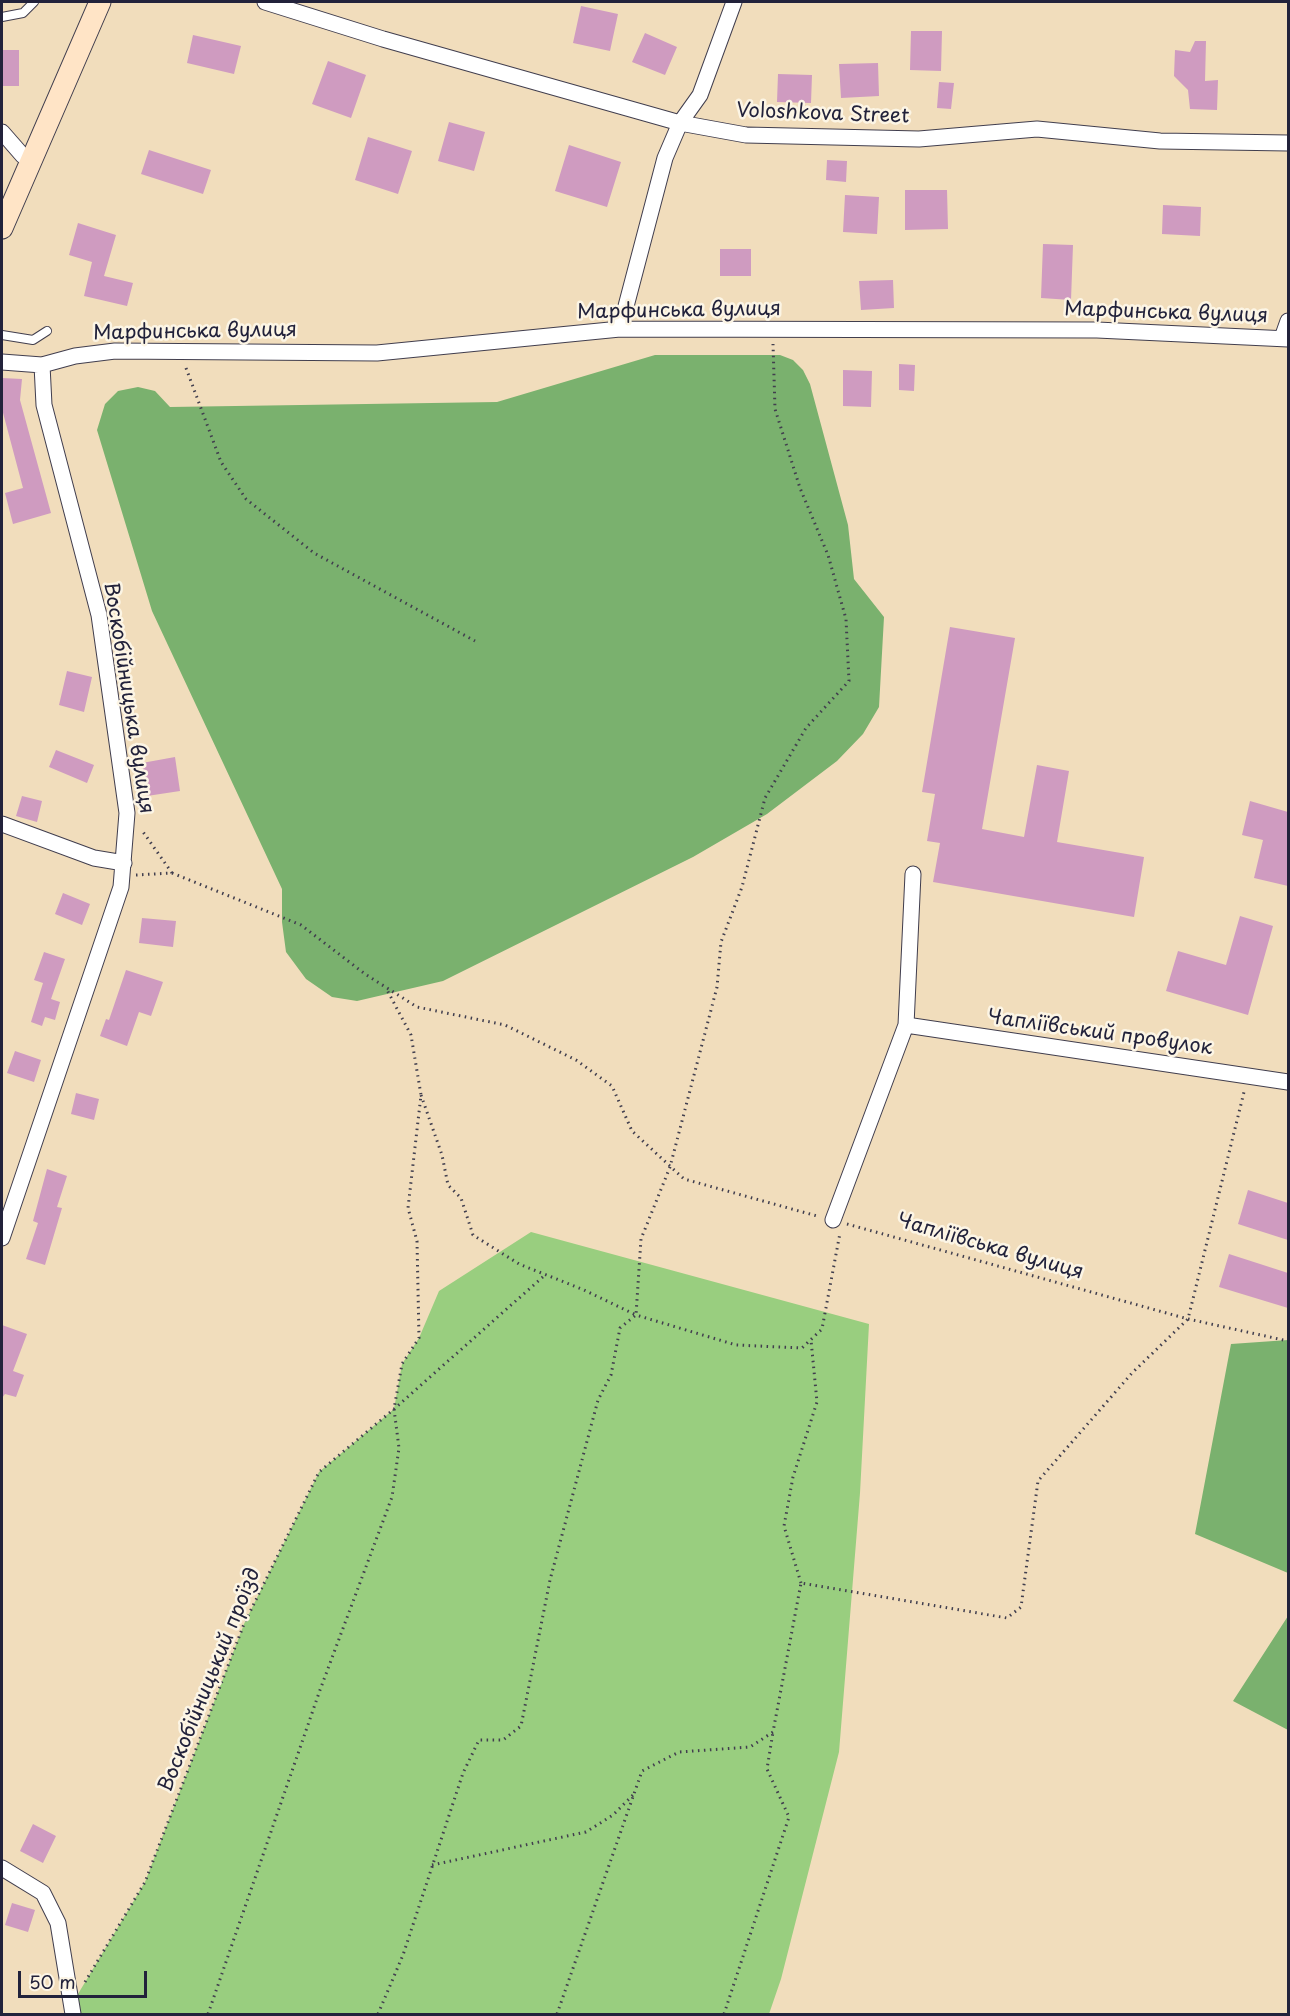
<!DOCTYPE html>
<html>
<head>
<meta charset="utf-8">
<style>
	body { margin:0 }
	#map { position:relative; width:1290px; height:2016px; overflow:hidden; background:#f1ddbc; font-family:"Playpen Sans",sans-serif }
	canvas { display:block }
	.frame { position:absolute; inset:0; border:3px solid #22223b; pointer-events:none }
	.scale { position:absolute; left:18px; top:1971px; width:129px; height:27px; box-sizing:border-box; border:3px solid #22223b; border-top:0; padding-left:8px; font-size:18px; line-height:21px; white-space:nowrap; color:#22223b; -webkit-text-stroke:4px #fcf5e5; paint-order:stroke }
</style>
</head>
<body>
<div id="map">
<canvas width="1290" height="2016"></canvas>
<div class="frame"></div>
<div class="scale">50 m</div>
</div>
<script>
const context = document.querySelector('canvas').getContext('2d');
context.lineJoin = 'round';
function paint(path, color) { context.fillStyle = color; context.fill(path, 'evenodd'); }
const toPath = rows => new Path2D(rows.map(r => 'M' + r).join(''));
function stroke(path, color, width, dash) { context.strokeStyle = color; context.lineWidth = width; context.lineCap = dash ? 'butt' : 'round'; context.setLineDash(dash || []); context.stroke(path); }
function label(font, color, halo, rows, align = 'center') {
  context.font = font + ' "Playpen Sans",sans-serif'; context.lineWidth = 5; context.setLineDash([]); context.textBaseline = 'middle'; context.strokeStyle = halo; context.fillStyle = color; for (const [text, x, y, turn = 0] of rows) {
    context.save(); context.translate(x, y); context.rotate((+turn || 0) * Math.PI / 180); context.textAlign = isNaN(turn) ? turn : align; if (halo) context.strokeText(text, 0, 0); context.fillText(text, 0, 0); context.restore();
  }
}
paint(toPath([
	[531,1232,869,1324,860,1493,839,1752,781,1979,769,2014,73,2014,72,2004,145,1882,244,1624,319,1472,394,1409,402,1364,419,1338,439,1291]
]), '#99ce7f');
paint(toPath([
	[655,355,780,355,793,360,803,370,810,384,848,525,854,579,884,617,879,707,863,734,837,761,767,814,693,857,443,981,357,1001,332,997,306,979,286,952,282,922,282,889,152,611,97,430,105,404,118,391,138,387,155,391,170,407,497,402],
	[1288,1340,1288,1573,1195,1534,1231,1344],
	[1288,1616,1288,1730,1233,1701]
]), '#7ab16e');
paint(toPath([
	[581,6,618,14,610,51,573,43],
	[911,31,942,31,941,71,910,70],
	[645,33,677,47,665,75,632,62],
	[193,35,241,46,234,74,187,63],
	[1195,41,1206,41,1205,81,1218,80,1217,110,1190,109,1188,90,1174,76,1175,50,1190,52],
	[2,50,19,50,19,86,2,86],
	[328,61,366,75,351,118,312,104],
	[878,63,879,96,841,98,839,64],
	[778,74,812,75,811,103,777,102],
	[939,82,954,83,951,109,937,108],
	[449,122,485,132,474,171,438,161],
	[368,137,412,151,398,194,355,180],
	[569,145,621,162,607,207,555,191],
	[149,150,211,170,203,194,141,174],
	[827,160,847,161,846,182,826,180],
	[905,190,947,190,948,229,905,230],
	[845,195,879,197,877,234,843,232],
	[1163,205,1201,207,1200,236,1162,234],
	[78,223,116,235,104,276,133,283,127,306,84,296,92,262,69,255],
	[1043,244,1073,245,1071,300,1041,298],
	[720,249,751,249,751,276,720,276],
	[893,280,894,308,861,310,859,281],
	[899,364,915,365,914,391,899,390],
	[843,370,872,371,871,407,843,406],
	[2,378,22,379,20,400,51,513,13,524,5,493,23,488,2,409],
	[950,627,1015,638,982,829,1024,837,1037,765,1069,771,1057,842,1144,857,1134,917,933,882,940,843,927,841,935,794,922,792],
	[67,671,92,677,84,712,59,705],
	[56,750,94,765,87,783,49,767],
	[175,757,180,791,147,796,142,763],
	[22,796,42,801,37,822,16,816],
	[1250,801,1288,812,1288,886,1254,878,1263,840,1242,835],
	[63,893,90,904,82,925,55,914],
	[1240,916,1273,926,1248,1015,1166,991,1178,951,1226,965],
	[142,918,176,921,173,947,139,943],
	[44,952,65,959,51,999,60,1002,55,1020,45,1017,42,1026,31,1022,43,983,34,980],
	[126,970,163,982,151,1016,139,1012,127,1046,100,1036,106,1019,109,1020],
	[15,1051,41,1060,34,1082,7,1073],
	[76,1093,99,1099,94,1120,71,1114],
	[47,1169,67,1176,57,1207,62,1208,45,1265,26,1259,38,1223,33,1221],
	[1248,1190,1288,1203,1288,1240,1238,1224],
	[1229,1254,1288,1273,1288,1308,1219,1287],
	[2,1325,27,1334,13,1371,24,1375,16,1397,5,1394,2,1398],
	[33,1824,56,1836,43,1863,20,1851],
	[12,1903,35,1910,28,1932,5,1925]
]), '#cf9bc0');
const lane = toPath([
	[2,17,23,13,34,2],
	[2,335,33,340,47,331]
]);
const street = toPath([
	[265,2,383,39,680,123,746,135,919,139,1037,129,1160,141,1288,143],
	[2,132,23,156],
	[620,329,665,158,680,123,700,95,734,2],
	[1282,338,1288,321],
	[2,362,42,365,75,356,115,351,377,353,620,329,1097,330,1288,339],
	[2,824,94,858,124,863],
	[913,874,906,1025,1288,1082],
	[833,1220,906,1025],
	[2,1238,121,887,127,813,99,615,44,405,42,365],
	[2,1868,43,1893,58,1923,73,2014]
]);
const secondary = toPath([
	[2,228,100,2]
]);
stroke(lane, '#413e4e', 10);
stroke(street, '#413e4e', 17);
stroke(secondary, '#413e4e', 23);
stroke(toPath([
	[186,368,221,462,246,499,314,553,475,641],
	[172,873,301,925,365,974,417,1007,505,1025,576,1060,612,1086,632,1131,684,1179,817,1216],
	[136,875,172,873,141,829],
	[421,1095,442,1155,448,1185,461,1198,473,1235,519,1264,584,1290,636,1315,641,1239,670,1167,717,987,721,942,742,887,765,798,806,728,849,681,846,619,828,555,800,488,775,409,773,344],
	[847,1224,1188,1319,1288,1341],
	[801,1583,784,1526,793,1477,817,1402,811,1340],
	[432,1865,586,1832,613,1815,633,1795],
	[85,1982,145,1882,244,1624,319,1472,394,1409,545,1275],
	[208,2014,320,1690,392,1497,399,1448,394,1409,402,1364,419,1338,417,1241,408,1208,421,1095,411,1035,386,988],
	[378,2014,403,1955,463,1773,479,1740,503,1740,521,1726,550,1580,598,1400,611,1375,620,1328,636,1315,736,1345,802,1348,822,1329,840,1233],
	[557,2014,642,1771,679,1752,750,1747,773,1732,801,1583,1007,1618,1021,1607,1038,1481,1132,1373,1188,1319,1244,1092],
	[724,2014,789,1817,767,1769,773,1732]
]), '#413e4e', 3, [1.5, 4.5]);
stroke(lane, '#fff', 8);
stroke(street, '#fff', 15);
stroke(secondary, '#ffe4c6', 21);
label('20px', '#22223b', '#fcf5e5', [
	["Voloshkova Street",823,114,2],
	["Марфинська вулиця",679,311,-1],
	["Марфинська вулиця",1166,313,2],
	["Марфинська вулиця",195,332,-1],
	["Воскобійницька вулиця",128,698,81],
	["Чапліївський провулок",1100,1033,8],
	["Чапліївська вулиця",990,1247,16],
	["Воскобійницький проїзд",210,1680,-68]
]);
</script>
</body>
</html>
